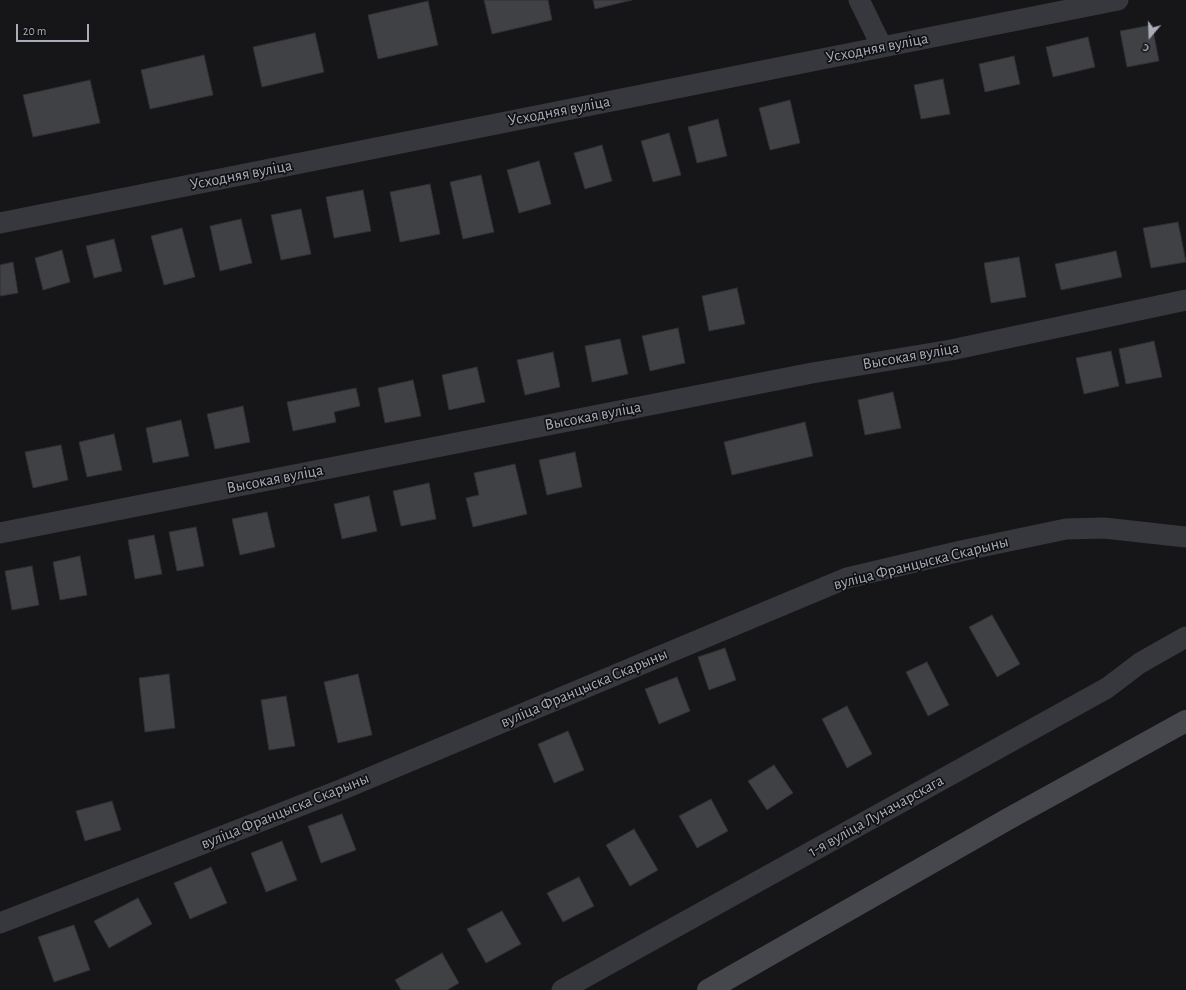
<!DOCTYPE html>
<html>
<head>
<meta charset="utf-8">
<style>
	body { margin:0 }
	#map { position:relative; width:1186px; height:990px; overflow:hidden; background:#161618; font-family:"Alegreya Sans",sans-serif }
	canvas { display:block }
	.north { position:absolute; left:1130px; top:16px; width:40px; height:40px; -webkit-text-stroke:3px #111113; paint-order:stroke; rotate:199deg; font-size:11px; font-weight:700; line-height:16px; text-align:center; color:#a8adb8 }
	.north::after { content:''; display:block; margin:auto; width:14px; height:18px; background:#a8adb8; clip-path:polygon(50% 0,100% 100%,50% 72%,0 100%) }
	.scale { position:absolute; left:16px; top:24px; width:73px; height:18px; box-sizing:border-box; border:2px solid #a8adb8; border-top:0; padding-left:5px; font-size:12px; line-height:14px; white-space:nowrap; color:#a8adb8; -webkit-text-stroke:3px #111113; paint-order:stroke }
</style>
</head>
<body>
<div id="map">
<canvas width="1186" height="990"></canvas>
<div class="north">С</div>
<div class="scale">20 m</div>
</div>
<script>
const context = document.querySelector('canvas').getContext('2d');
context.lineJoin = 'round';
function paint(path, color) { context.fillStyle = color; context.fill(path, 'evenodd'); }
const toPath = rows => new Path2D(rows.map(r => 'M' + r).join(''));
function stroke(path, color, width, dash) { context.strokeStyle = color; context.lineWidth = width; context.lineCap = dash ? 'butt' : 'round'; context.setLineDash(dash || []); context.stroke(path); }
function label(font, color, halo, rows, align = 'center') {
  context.font = font + ' "Alegreya Sans",sans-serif'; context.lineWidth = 3.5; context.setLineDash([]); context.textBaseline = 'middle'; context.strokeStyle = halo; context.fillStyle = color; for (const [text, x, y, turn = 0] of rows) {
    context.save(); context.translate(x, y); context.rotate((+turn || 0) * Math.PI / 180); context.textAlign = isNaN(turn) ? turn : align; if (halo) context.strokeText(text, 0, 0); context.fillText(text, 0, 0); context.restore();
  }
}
const building = toPath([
	[484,0,548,0,552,20,492,34,484,0],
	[593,0,632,0,595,9,593,0],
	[428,1,438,45,378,59,368,15,428,1],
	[1152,25,1159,61,1127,67,1120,31,1152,25],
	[315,33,324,72,262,87,253,47,315,33],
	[1088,37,1095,67,1053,77,1046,47,1088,37],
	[204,55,213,95,150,109,141,70,204,55],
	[1014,56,1020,84,985,92,979,64,1014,56],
	[943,79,950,114,921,119,914,85,943,79],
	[90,80,100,123,33,137,23,95,90,80],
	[790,100,800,143,770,150,759,108,790,100],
	[718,119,727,156,697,163,688,127,718,119],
	[669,133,681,175,653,182,641,141,669,133],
	[602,145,612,181,585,189,574,153,602,145],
	[539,161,551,204,519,213,507,170,539,161],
	[481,175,494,232,463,239,450,182,481,175],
	[430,184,440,234,400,242,390,192,430,184],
	[363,190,371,231,334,238,326,197,363,190],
	[301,209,311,254,281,260,271,215,301,209],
	[241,219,252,263,220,271,210,226,241,219],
	[1178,222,1186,262,1151,268,1143,228,1178,222],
	[182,228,195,277,164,285,151,236,182,228],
	[114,239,122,271,94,278,86,246,114,239],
	[62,250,70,282,43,290,35,258,62,250],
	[1116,251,1122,277,1061,290,1055,264,1116,251],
	[1019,257,1026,297,991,303,984,263,1019,257],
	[13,262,18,293,0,296,0,265,13,262],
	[737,288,745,324,709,331,702,296,737,288],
	[678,328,685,363,650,371,642,336,678,328],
	[620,339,628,374,592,382,585,346,620,339],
	[1154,341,1162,377,1126,384,1119,349,1154,341],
	[1111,351,1119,386,1084,394,1076,358,1111,351],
	[553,352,560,387,525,395,517,360,553,352],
	[477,367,485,402,449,410,442,375,477,367],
	[413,380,421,416,385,423,378,388,413,380],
	[356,388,360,406,334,412,336,422,293,431,287,402,356,388],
	[893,392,901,428,865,435,858,400,893,392],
	[243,406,250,442,215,449,207,414,243,406],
	[181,420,189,456,153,463,146,428,181,420],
	[805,422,813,456,732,475,724,442,805,422],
	[114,434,122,470,87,477,79,442,114,434],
	[61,445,68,480,33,488,25,452,61,445],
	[575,452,582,487,547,495,539,460,575,452],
	[515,464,527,514,473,527,466,498,479,495,474,473,515,464],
	[429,483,436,519,401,526,393,491,429,483],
	[369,496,377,531,342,539,334,504,369,496],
	[267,512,275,547,240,555,232,519,267,512],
	[196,527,204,566,177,571,169,532,196,527],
	[154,535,162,574,135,579,128,540,154,535],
	[80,556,87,595,60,600,53,562,80,556],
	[32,566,39,605,12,610,5,571,32,566],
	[992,615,1020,664,997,677,969,627,992,615],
	[725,648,736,680,709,690,698,657,725,648],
	[927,662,949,705,928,716,906,672,927,662],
	[169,674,175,728,145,732,139,678,169,674],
	[358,674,372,735,338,743,324,682,358,674],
	[677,677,690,711,659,724,645,689,677,677],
	[286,696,295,746,269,750,261,700,286,696],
	[847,706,872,754,847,768,822,719,847,706],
	[568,731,584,770,554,783,538,744,568,731],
	[774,765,793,793,767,810,748,781,774,765],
	[711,799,728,831,697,848,679,816,711,799],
	[112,801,121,830,85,841,76,811,112,801],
	[342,814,356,850,321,863,308,826,342,814],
	[634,829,658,870,630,886,606,845,634,829],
	[282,841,297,880,266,892,251,853,282,841],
	[211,867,227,903,190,919,174,883,211,867],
	[579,877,594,906,563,922,547,893,579,877],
	[138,898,152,924,109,948,94,921,138,898],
	[502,911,521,944,486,963,467,929,502,911],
	[74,925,90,970,54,982,38,937,74,925],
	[442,953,459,983,447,990,401,990,395,980,442,953]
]);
paint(building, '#404145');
stroke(building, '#303034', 1);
stroke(toPath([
	[859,0,882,47],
	[0,223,1118,0],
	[0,533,812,373,951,350,1186,300],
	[0,923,343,789,847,578,961,551,1066,529,1104,528,1186,537],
	[562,990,1107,688,1140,663,1186,637]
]), '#37383d', 21);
stroke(toPath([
	[708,990,1008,819,1186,721]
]), '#45474d', 22);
label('16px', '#a8adb8', '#111113', [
	["Усходняя вуліца",877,48,-11],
	["Усходняя вуліца",559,111,-11],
	["Усходняя вуліца",241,175,-11],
	["Высокая вуліца",911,356,-10],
	["Высокая вуліца",593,416,-11],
	["Высокая вуліца",275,479,-11],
	["вуліца Францыска Скарыны",921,563,-14],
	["вуліца Францыска Скарыны",584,688,-23],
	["вуліца Францыска Скарыны",285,811,-22],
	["1-я вуліца Луначарскага",876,816,-29]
]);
</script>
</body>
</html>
